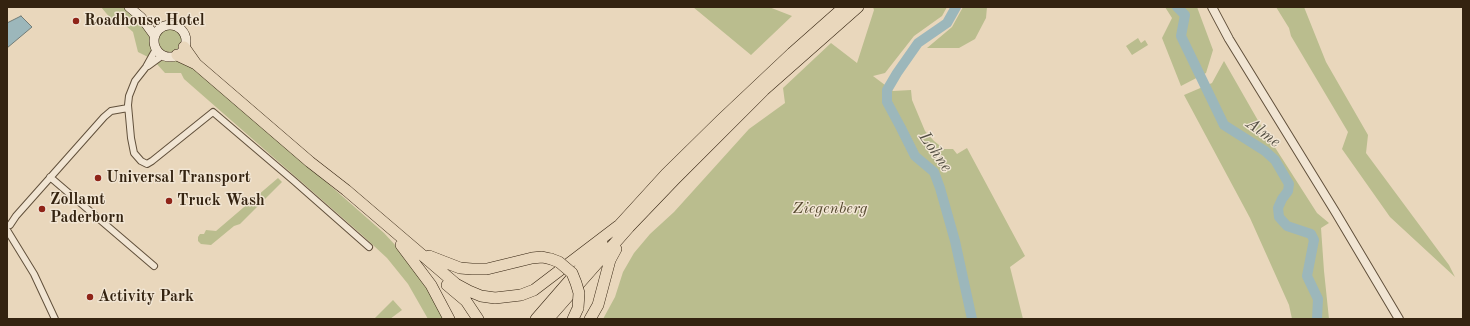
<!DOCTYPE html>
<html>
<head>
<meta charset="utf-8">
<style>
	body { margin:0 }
	#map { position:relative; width:1470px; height:326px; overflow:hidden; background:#e9d7bc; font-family:"Old Standard TT",serif }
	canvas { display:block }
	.frame { position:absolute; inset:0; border:8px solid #342310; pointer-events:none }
</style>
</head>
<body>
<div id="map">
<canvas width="1470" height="326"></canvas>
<div class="frame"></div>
</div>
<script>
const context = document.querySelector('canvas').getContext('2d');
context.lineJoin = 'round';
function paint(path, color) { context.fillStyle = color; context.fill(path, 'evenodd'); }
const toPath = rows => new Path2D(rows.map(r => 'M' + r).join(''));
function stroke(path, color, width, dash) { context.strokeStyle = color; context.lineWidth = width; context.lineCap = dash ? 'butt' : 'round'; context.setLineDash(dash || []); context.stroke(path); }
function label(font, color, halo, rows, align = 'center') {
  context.font = font + ' "Old Standard TT",serif'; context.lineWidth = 3; context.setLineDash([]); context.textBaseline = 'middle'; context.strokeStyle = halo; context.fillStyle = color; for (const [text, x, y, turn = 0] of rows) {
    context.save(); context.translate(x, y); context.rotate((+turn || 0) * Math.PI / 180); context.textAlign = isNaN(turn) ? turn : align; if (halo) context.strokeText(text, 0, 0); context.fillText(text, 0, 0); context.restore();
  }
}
paint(toPath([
	[101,7,123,7,142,24,148,31,150,37,151,50,148,57,138,52,133,32,116,17,111,19],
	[693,7,769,7,792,16,751,55],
	[873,7,947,7,942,16,914,36,885,73,873,76,893,91,911,90,912,100,925,131,934,141,944,149,953,149,957,154,967,148,1025,256,1010,267,1023,319,603,319,615,297,623,272,634,253,650,234,674,212,749,129,785,103,783,88,831,43,857,63,874,10],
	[963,7,987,7,986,18,975,39,959,48,927,48,952,27],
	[1165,7,1197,7,1213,50,1206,73,1181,86,1162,38,1172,18],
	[1276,7,1304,7,1326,62,1368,135,1366,153,1449,265,1455,277,1390,217,1342,149,1348,132,1291,36,1289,28],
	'158 40a12 12 0 1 1 24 0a12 12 0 1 1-24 0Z',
	[1138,38,1141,43,1145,40,1148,45,1132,55,1126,46],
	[175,60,184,61,299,158,384,233,410,261,428,287,444,319,428,319,408,284,387,258,361,234,184,79,181,73,165,73,156,63,162,61],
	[1224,61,1260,124,1317,213,1329,223,1321,228,1324,271,1329,319,1292,319,1289,305,1250,218,1184,95,1212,83],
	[278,178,282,182,240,224,234,226,211,245,201,244,198,241,198,237,200,234,204,234,206,230,216,231],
	[393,300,402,310,390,319,374,319]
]), '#babd8e');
const water = toPath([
	[21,16,32,27,7,48,7,23,21,16]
]);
paint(water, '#9cb7bb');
stroke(water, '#727c77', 1);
stroke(toPath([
	[956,7,947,23,918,43,897,73,887,90,887,102,901,128,915,156,934,172,940,188,955,241,972,319],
	[1177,7,1185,15,1181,36,1224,125,1265,151,1275,160,1289,184,1288,191,1282,199,1278,208,1279,217,1287,226,1311,234,1314,240,1307,276,1318,299,1317,319]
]), '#9cb7bb', 10);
const minor = toPath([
	[156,49,146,67,135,81,129,96,128,105,131,138,134,153,141,161,147,164,152,161,213,112,294,181,369,247],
	[148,66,163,55],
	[50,177,154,266],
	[10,225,16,216,104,117,111,111,128,108],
	[7,230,34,274,55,319]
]);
const tertiary = toPath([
	[1212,7,1229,39,1336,213,1399,319]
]);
const secondary = toPath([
	[129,7,141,17,154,35],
	'154 41a16 16 0 1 1 32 0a16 16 0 1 1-32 0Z'
]);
const motorway = toPath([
	[184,47,196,64,310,162,346,190,456,284,469,291,481,296,495,298,521,295,534,290,618,226],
	[177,55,194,63],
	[614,231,666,174,721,120,792,53,844,7],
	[401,245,431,285,449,319],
	[429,256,460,268,472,269,487,269,532,258,542,257,551,259],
	[447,285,466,301,478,319],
	[536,319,602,243],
	[548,319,629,227,675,179,764,90,858,7],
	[573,319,578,308],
	[590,319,598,305,610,260,616,249]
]);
stroke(minor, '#61503b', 8);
stroke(tertiary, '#61503b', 10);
stroke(secondary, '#342310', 10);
stroke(motorway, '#342310', 12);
stroke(minor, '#f1e5d3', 6);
stroke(tertiary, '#f1e5d3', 8);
stroke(secondary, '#f1e5d3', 9);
stroke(motorway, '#e9d7bc', 11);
const motorwayBridge = toPath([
	[551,259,559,262,572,273,576,283,579,293,578,308]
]);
stroke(motorwayBridge, '#342310', 12, []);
stroke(motorwayBridge, '#e9d7bc', 11);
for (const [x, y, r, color] of [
	[76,21,4,"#8f2418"],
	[98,178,4,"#8f2418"],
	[169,201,4,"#8f2418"],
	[42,209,4,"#8f2418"],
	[90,297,4,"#8f2418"]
]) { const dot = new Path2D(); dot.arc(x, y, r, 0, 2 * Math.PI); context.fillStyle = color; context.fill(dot); stroke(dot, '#f1e5d3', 1.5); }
label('bold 16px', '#342310', '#f1e5d3', [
	["Roadhouse Hotel",84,21],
	["Universal Transport",106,178],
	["Zollamt",50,200],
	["Paderborn",50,218],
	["Truck Wash",177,201],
	["Activity Park",98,297]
], 'left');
label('italic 16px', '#564a30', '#f1e5d3', [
	["Ziegenberg",830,209]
]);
label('italic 17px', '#534f43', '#f1e5d3', [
	["Alme",1263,133,36],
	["Lohne",935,152,55]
]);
</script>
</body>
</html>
